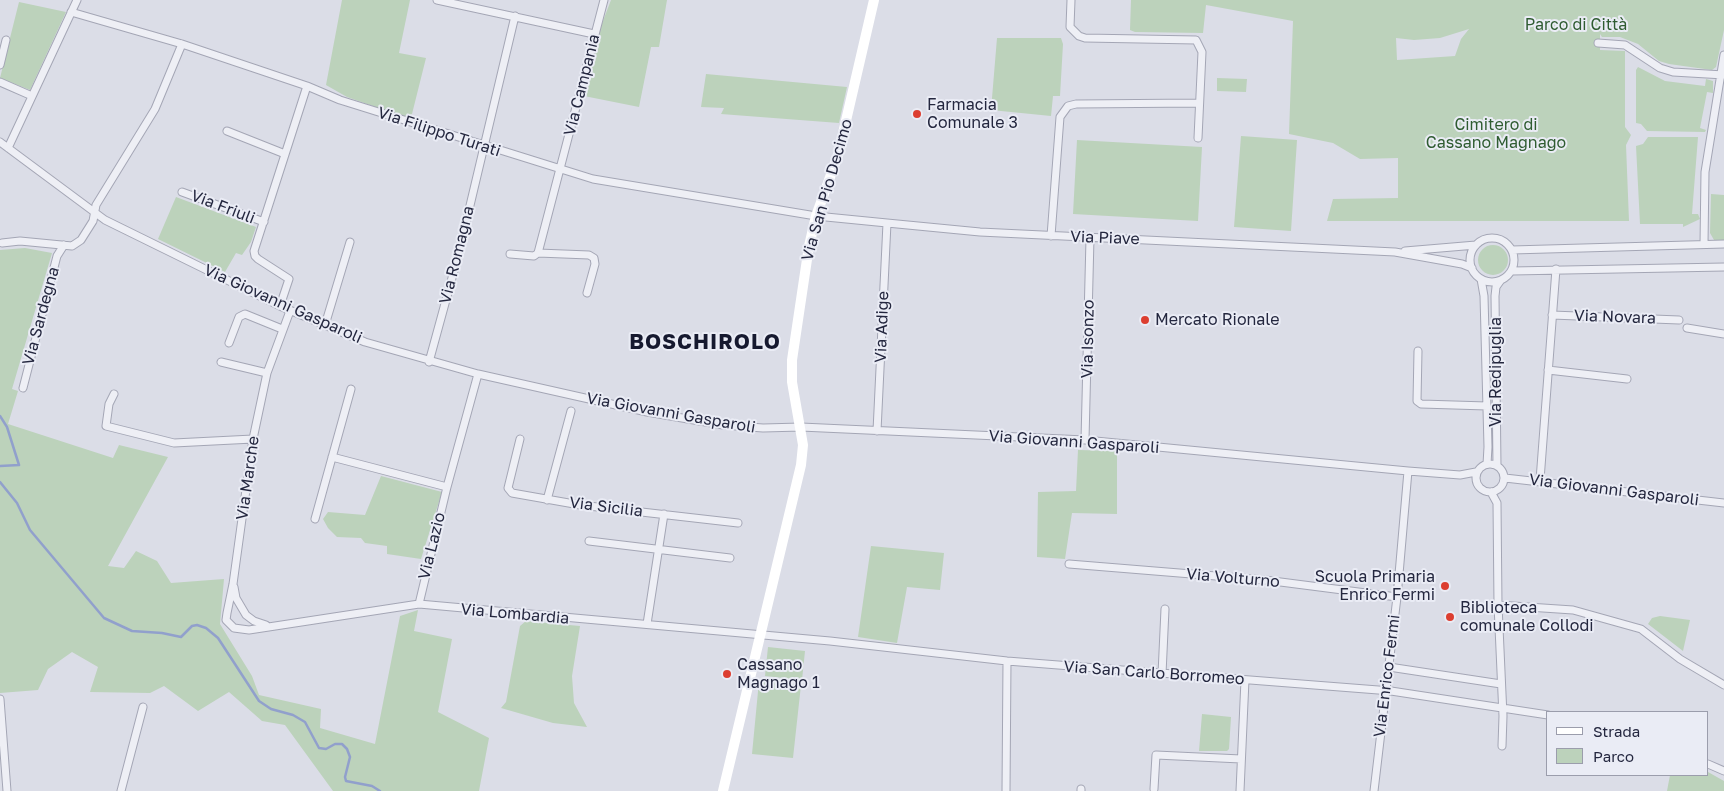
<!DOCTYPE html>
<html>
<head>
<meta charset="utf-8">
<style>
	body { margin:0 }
	#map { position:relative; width:1724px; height:791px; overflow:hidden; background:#dbdde7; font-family:"Golos Text",sans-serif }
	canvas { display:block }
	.legend { position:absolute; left:1546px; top:711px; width:162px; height:65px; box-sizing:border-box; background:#eaecf5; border:1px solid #9b9dac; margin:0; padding:6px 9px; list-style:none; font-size:15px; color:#24273f }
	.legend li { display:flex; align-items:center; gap:10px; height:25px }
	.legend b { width:25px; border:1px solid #9b9dac }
</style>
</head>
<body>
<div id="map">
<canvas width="1724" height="791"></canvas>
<ul class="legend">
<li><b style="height:6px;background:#fff"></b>Strada</li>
<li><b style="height:14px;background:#bcd2bb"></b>Parco</li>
</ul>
</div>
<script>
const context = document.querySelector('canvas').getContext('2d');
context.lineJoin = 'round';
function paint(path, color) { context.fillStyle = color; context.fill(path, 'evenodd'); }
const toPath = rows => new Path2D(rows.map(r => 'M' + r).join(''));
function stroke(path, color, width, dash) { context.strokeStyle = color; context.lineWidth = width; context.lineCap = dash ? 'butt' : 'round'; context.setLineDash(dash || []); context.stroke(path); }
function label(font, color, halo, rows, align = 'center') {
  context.font = font + ' "Golos Text",sans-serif'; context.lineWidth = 4; context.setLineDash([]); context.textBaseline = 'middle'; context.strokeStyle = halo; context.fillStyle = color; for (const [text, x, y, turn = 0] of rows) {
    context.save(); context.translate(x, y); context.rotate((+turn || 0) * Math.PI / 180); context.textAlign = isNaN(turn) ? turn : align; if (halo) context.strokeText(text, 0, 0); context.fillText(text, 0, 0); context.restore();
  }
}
paint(toPath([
	[342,0,410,0,399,53,426,58,412,114,406,117,390,112,347,97,326,85],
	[611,0,667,0,659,47,651,47,639,107,584,96,601,26],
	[1131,0,1724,0,1724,30,1716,67,1712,70,1669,64,1659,61,1638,44,1620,37,1602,37,1600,34,1600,50,1625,51,1625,127,1631,135,1626,145,1629,221,1327,221,1333,199,1398,198,1398,158,1360,159,1333,143,1289,134,1293,21,1206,5,1203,33,1135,32,1130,30],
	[1469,29,1461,39,1455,56,1397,60,1396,38,1414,40,1440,38],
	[19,2,66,12,30,90,0,78],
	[997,38,1061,38,1063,44,1060,96,1053,96,1051,116,991,110],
	[1638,67,1665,81,1705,86,1706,79,1713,81,1713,93,1707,92,1700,128,1706,130,1705,132,1647,131,1641,124,1636,123,1636,70],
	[706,74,847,87,839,123,721,114,724,108,701,107],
	[1217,78,1247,79,1246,92,1217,91],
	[1241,136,1297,140,1291,231,1234,227],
	[1648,137,1698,137,1692,214,1698,214,1700,219,1683,227,1683,224,1640,224,1636,146,1643,144],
	[1077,140,1202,147,1198,221,1073,214],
	[1711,194,1724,195,1724,240,1714,240,1710,233],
	[176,197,256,227,251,242,242,255,236,253,225,272,158,239],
	'1478 260a15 15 0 1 1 30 0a15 15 0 1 1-30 0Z',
	[25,248,52,253,12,389,18,391,8,424,113,458,119,445,168,457,108,566,124,568,136,551,157,561,171,583,224,579,220,624,252,676,259,695,321,709,320,728,375,744,400,616,418,610,414,631,452,639,438,712,489,738,479,791,333,791,285,725,262,721,229,692,198,711,164,686,150,693,90,692,98,667,72,652,48,669,38,690,0,693,0,250],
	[1078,450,1117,451,1117,514,1072,513,1065,559,1037,557,1038,492,1076,491],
	[381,476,442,492,421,559,387,554,387,546,365,543,361,538,337,537,328,528,323,519,328,512,365,515],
	[871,546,944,553,940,590,907,587,897,643,858,637],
	[1660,616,1690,620,1683,651,1648,624,1652,618],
	[526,621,580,626,572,676,574,703,587,727,553,723,501,708,506,702,520,626],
	[768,647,805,651,802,680,765,676],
	[759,681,801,685,793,758,752,754],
	[1202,714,1231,717,1229,749,1227,751,1199,751],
	[1708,772,1724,781,1724,791,1667,791,1670,775,1708,775]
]), '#bcd2bb');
stroke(toPath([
	[0,416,7,427,19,465,0,466],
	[0,482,17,503,30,530,104,618,132,631,162,633,181,637,192,626,197,625,206,628,218,638,259,701,271,709,293,715,305,722,319,748,326,749,335,744,342,744,347,749,350,757,345,777,346,781,372,786,380,791]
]), '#91a0cc', 2.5);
const street = toPath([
	[437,0,594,34],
	[1071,0,1070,27,1079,36,1085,38,1196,40,1202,52,1198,138],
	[71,12,182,44,307,86,340,100,593,179,816,216,887,223,980,232,1395,252,1462,264,1472,268],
	[1598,43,1625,45,1660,68,1673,72,1724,75],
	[0,65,6,40],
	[0,82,32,96],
	[227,131,285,154],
	[0,142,105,220,280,306,365,342,478,374,647,412,723,425,763,428,801,427,1085,440,1408,471,1460,475,1476,472],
	[8,148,77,0],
	[182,192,264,222],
	[1051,236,1060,117,1068,106,1076,104,1199,103],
	'1470 260a22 22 0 1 1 44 0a22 22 0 1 1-44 0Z',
	[2,243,20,241,72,246,81,240,93,221,96,205,155,109,182,44],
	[1704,244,1705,172,1724,55],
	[1512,250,1724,244],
	[1405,251,1476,245],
	[538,253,604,0],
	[510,254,534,256,538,253,589,255,594,258,595,264,587,293],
	[1512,271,1724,267],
	[1481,279,1484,296,1488,447,1487,464],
	[280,306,289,279,258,259,255,256,254,251,307,86],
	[290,311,267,373,253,439,233,584,227,613,226,620,234,628,249,630,419,604,830,641,1007,661,1391,691,1548,715],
	[1552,315,1679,320],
	[325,325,350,242],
	[1687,328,1724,334],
	[229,343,239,317,245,314,282,329],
	[1418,351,1417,401,1421,404,1487,406],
	[221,362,267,373],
	[429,362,458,256,515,16],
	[1548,370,1627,379],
	[23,388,57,256,64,245],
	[114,394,109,404,106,426,174,443,253,439],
	[877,431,887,223],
	[520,439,508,488,512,493,580,505,738,523],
	[1085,440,1090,238],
	[332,457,447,487],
	'1476 478a14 14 0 1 1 28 0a14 14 0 1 1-28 0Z',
	[1497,466,1495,296,1496,287,1501,280],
	[1505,478,1724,503],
	[1540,480,1556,269],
	[1491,492,1497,503,1498,605,1503,716,1502,746],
	[547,500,571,411],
	[315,519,351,389],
	[589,541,730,558],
	[1069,564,1265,580,1397,597],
	[234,587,236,598,246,615,254,621,266,625],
	[419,604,447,487,478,374],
	[1498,605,1573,610,1641,629,1680,659,1724,685],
	[647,624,664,514],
	[1389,667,1501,684],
	[1162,674,1165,609],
	[0,699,7,791],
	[1708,764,1724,771],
	[1154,789,1156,755,1241,759],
	[121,791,143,707],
	[1006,791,1007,661],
	[1081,791,1081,789],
	[1240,791,1245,680],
	[1374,791,1397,597,1408,471]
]);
stroke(street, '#a4a6b5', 9);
stroke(street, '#eeeff5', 7);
stroke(toPath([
	[723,791,801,465,803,445,792,382,792,360,809,246,816,216,838,155,874,0]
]), '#fff', 10);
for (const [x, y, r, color] of [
	[917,114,5,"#dc3e30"],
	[1145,320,5,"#dc3e30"],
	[1445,586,5,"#dc3e30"],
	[1450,617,5,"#dc3e30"],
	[727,674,5,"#dc3e30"]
]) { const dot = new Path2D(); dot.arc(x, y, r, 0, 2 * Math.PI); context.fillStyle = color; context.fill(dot); stroke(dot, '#eaecf5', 2); }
label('16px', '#2f5c31', '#eaecf5', [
	["Parco di Città",1576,25],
	["Cimitero di",1496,125],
	["Cassano Magnago",1496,143]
]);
label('16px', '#24273f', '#eaecf5', [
	["Via Campania",582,85,-76],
	["Via Filippo Turati",439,132,18],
	["Via San Pio Decimo",827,190,-74],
	["Via Friuli",223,207,21],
	["Via Piave",1105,238,2],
	["Via Romagna",457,255,-76],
	["Via Giovanni Gasparoli",283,304,24],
	["Via Sardegna",41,316,-75],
	["Via Novara",1615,317,2],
	["Via Adige",882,327,-88],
	["Via Isonzo",1088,339,-89],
	["Via Redipuglia",1496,372,-90],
	["Via Giovanni Gasparoli",671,413,10],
	["Via Giovanni Gasparoli",1074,442,4],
	["Via Marche",248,478,-82],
	["Via Giovanni Gasparoli",1614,490,7],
	["Via Sicilia",606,507,7],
	["Via Lazio",432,546,-76],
	["Via Volturno",1233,578,5],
	["Via Lombardia",515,614,5],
	["Via San Carlo Borromeo",1154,673,4],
	["Via Enrico Fermi",1387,676,-83]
]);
label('16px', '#24273f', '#eaecf5', [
	["Farmacia",927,105],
	["Comunale 3",927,123],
	["Mercato Rionale",1155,320],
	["Scuola Primaria",1435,577,"right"],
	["Enrico Fermi",1435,595,"right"],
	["Biblioteca",1460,608],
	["comunale Collodi",1460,626],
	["Cassano",737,665],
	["Magnago 1",737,683]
], 'left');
context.letterSpacing = '1px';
label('bold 21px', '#16192f', '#eaecf5', [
	["BOSCHIROLO",705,342]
]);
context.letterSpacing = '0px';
</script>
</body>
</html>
